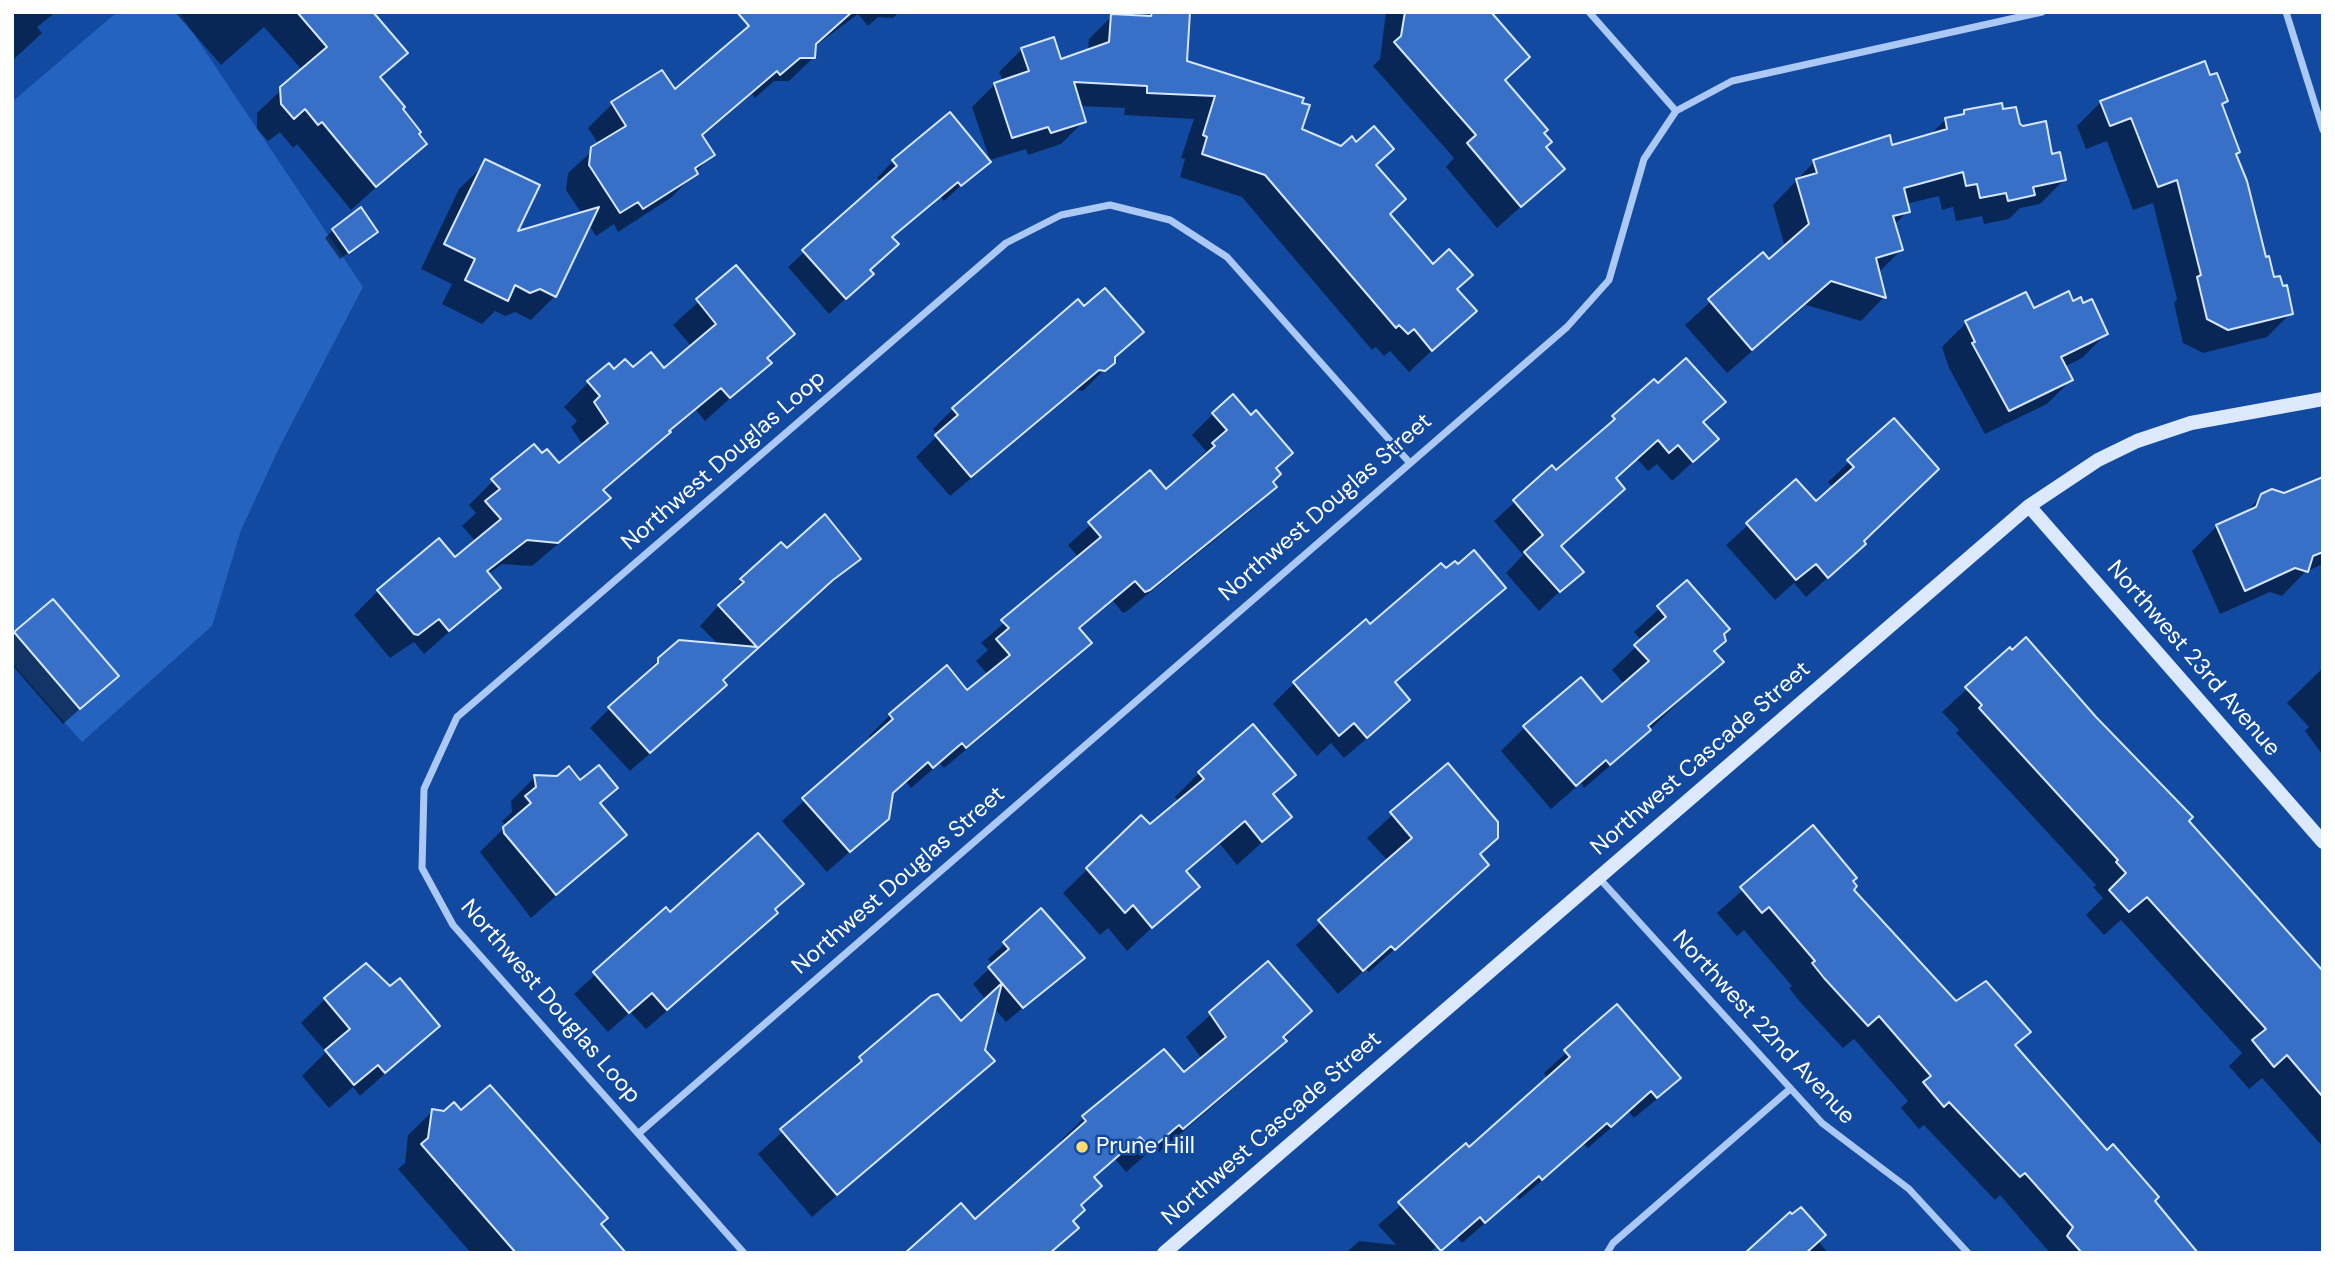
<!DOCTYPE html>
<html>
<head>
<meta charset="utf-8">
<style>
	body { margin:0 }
	#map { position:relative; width:2335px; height:1265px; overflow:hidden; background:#124aa1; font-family:"DM Sans",sans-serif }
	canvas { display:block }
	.frame { position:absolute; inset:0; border:14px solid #fff; pointer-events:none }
</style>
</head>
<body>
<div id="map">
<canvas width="2335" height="1265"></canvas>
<div class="frame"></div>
</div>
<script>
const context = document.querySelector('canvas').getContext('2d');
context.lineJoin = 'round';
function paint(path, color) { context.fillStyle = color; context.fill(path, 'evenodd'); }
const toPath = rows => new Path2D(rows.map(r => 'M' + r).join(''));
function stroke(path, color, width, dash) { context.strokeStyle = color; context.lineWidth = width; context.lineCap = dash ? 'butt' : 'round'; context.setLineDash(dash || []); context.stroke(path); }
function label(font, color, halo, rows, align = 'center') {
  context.font = font + ' "DM Sans",sans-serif'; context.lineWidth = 5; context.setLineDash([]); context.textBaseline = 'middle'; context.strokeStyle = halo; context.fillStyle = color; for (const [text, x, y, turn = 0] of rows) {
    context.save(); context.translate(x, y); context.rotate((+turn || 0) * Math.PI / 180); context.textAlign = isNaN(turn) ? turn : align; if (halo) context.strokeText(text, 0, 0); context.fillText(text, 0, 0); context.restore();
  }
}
paint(toPath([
	[117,12,179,12,363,287,280,446,241,530,212,626,82,742,12,663,12,102]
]), '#2563c0');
paint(toPath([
	[12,12,56,12,37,27,42,33,12,61],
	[175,12,364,12,406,53,379,79,424,144,351,210,297,144,293,148,280,132,268,141,257,129,257,113,302,70,264,27,221,65],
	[764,12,899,12,893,18,878,17,868,26,858,14,814,47,814,57,789,81,774,81,755,98,752,94,702,137,713,154,672,197,618,232,614,224,596,236,589,225,555,296,531,320,515,312,505,316,495,311,482,324,442,304,452,284,421,269,459,189,484,165,515,233,582,214,566,190,568,173,599,145,588,128,612,104,674,92],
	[1150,12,1189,12,1185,62,1300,130,1375,166,1388,215,1474,311,1409,372,1390,351,1384,356,1376,347,1372,350,1242,197,1180,177,1185,159,1181,158,1194,119,1124,115,1125,108,1079,106,1084,121,1061,144,1028,155,1026,149,990,160,972,107,995,84,1003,81,999,72,1022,49,1060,62,1088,51,1089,39,1112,16,1144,18],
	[1386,12,1488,12,1528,57,1504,81,1542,134,1544,147,1563,169,1497,228,1446,167,1454,158,1373,66,1380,59],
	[2209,77,2226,101,2221,106,2238,152,2235,155,2265,259,2291,313,2267,337,2203,353,2183,343,2174,303,2177,299,2153,203,2133,210,2107,141,2086,149,2077,126,2101,102],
	[2002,111,2051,156,2064,180,2040,204,2020,208,2009,219,1984,224,1982,216,1956,221,1953,207,1942,210,1939,196,1906,204,1908,211,1894,225,1901,250,1878,273,1884,297,1861,321,1806,305,1727,373,1685,325,1763,254,1769,261,1785,247,1773,205,1814,162,1891,147,1929,136,1945,120,1959,117,1964,112],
	[950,115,988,161,944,201,941,197,891,238,869,271,872,274,829,314,788,267,881,182,877,178,893,161],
	[333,230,376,232,340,259,325,238],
	[736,268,792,334,766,360,769,363,705,421,696,410,664,437,603,492,608,498,584,522,532,566,502,564,488,574,499,588,424,654,414,642,390,658,354,615,378,591,455,560,476,542,462,526,476,513,469,505,493,481,542,456,559,466,583,445,571,427,577,421,564,407,589,382,613,371,663,371,692,347,673,325],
	[2072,303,2106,334,2082,358,2064,367,2071,380,2047,404,1985,434,1949,368,1942,347,1966,323],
	[1084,308,1141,332,1083,391,1077,390,950,496,916,457,938,435,933,429,953,409],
	[1654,381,1702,423,1697,458,1672,481,1657,464,1648,471,1637,459,1614,479,1623,489,1560,547,1581,571,1539,611,1506,573,1523,555,1494,521,1552,468,1556,472,1595,439],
	[1213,414,1275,469,1271,482,1275,487,1254,508,1127,611,1123,613,1113,601,1078,630,1090,643,1068,665,944,768,940,763,911,788,906,782,890,795,887,818,827,872,782,821,871,740,869,736,890,715,946,668,967,693,988,675,976,661,988,650,981,643,1079,558,1068,545,1150,472,1166,492,1194,467,1192,465,1206,451,1192,435],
	[1894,420,1862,541,1843,564,1806,597,1794,583,1775,600,1726,545,1796,482,1815,503,1833,487,1828,482],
	[2323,489,2323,564,2305,572,2282,596,2270,592,2220,614,2192,551,2217,526,2243,515,2262,496],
	[787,551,859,559,721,681,725,685,706,704,630,771,590,728,659,659,719,645,700,626,742,580],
	[1446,571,1504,588,1394,684,1408,700,1387,721,1344,758,1331,743,1317,756,1273,704,1294,683],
	[1687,583,1722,634,1712,652,1721,662,1624,754,1584,788,1581,783,1551,809,1501,751,1525,727,1602,704,1625,685,1612,670,1642,641,1634,632],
	[53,601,117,676,63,724,12,665,12,636],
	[2009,650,2186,821,2323,972,2323,1147,2262,1078,2249,1089,2229,1066,2242,1053,2121,920,2104,935,2086,915,2103,898,2093,887,2096,885,1956,733,1959,730,1942,712],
	[2323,668,2323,755,2305,731,2309,727,2287,703],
	[1447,766,1497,838,1479,855,1463,889,1369,972,1366,969,1338,994,1296,945,1388,861,1367,838],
	[1199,773,1294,775,1273,796,1290,817,1237,865,1220,844,1185,873,1197,886,1127,951,1108,928,1100,935,1063,893,1141,817,1149,827,1179,802,1175,797],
	[535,777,616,788,599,804,625,835,531,918,480,852,506,826,502,821,512,812,511,801],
	[1812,828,1851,881,1851,890,1955,1004,2014,1046,2153,1201,2195,1253,2050,1253,2000,1195,1995,1200,1924,1125,1919,1129,1901,1108,1908,1101,1854,1039,1843,1048,1800,1002,1789,988,1792,986,1744,930,1737,936,1717,913],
	[801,884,729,957,646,1029,630,1012,608,1032,574,994,666,910,670,915],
	[1041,911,1082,958,1006,1022,994,1008,983,1050,992,1061,812,1217,758,1154,902,1022,961,1024,986,1000,973,984,993,965,988,959],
	[1268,963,1309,1011,1261,1065,1159,1152,1155,1147,1126,1172,1115,1159,1093,1179,1071,1222,1076,1227,1051,1253,907,1253,975,1221,1062,1144,1060,1141,1084,1118,1184,1074,1202,1059,1186,1037],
	[390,989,438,1026,360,1096,353,1087,329,1108,302,1076,326,1052,301,1023,325,999],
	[1617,1007,1678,1077,1657,1099,1634,1118,1629,1112,1588,1148,1584,1144,1519,1200,1516,1196,1462,1243,1457,1237,1445,1248,1440,1243,1429,1253,1403,1253,1401,1250,1400,1253,1346,1253,1359,1241,1396,1245,1378,1225,1548,1079,1544,1073],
	[433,1111,599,1224,623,1253,471,1253,398,1169,405,1163,408,1135],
	[1818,1241,1828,1253,1747,1253]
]), '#0007');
const building = toPath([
	[297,12,373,12,408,53,380,77,405,107,403,109,421,132,419,134,427,144,376,187,322,122,318,125,305,109,294,119,281,104,280,87,327,47,297,12],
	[737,12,852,12,816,44,815,58,800,58,780,75,777,71,702,135,715,155,695,168,698,174,643,209,638,202,620,213,589,165,591,147,626,126,611,102,662,70,675,89,749,26,737,12],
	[1152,12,1190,12,1187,61,1304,98,1302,103,1310,105,1302,129,1341,146,1352,136,1356,142,1374,126,1394,149,1376,165,1406,199,1390,214,1433,264,1449,249,1473,275,1457,289,1477,311,1432,351,1414,329,1408,334,1399,325,1396,328,1265,175,1202,154,1207,137,1203,135,1215,96,1147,93,1147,86,1074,82,1086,122,1051,133,1048,127,1012,138,994,83,1029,71,1021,48,1054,37,1061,59,1109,42,1111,14,1151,16,1152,12],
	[1405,12,1491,12,1530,57,1505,80,1548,130,1544,133,1552,142,1546,147,1565,169,1521,207,1467,143,1476,135,1394,42,1401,36,1405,12],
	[2205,61,2210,75,2217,73,2228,101,2222,104,2240,152,2236,154,2247,181,2266,257,2269,256,2274,277,2280,276,2283,286,2287,285,2293,314,2228,330,2207,319,2197,277,2201,275,2177,180,2158,187,2131,118,2110,126,2100,101,2205,61],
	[2002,103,2003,109,2016,107,2020,124,2023,126,2046,121,2052,154,2060,152,2066,180,2033,187,2035,195,2008,201,2006,193,1980,198,1977,184,1966,186,1963,172,1904,188,1910,212,1893,216,1903,250,1876,258,1886,298,1831,281,1752,350,1708,299,1763,252,1769,259,1809,224,1796,179,1817,173,1813,160,1890,135,1892,145,1947,129,1945,118,1964,114,1964,110,2002,103],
	[950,112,991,162,961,186,958,182,892,237,899,244,870,270,874,274,846,299,802,250,897,166,892,160,950,112],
	[485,159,540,185,518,231,599,207,556,297,540,289,530,293,515,285,508,301,465,280,475,259,444,244,485,159],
	[361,207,378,232,349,253,332,229,361,207],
	[736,265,795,334,767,358,772,363,730,398,721,388,669,431,671,432,603,490,611,498,558,543,527,540,487,571,501,588,449,631,439,619,418,635,414,634,377,590,439,538,455,557,501,519,485,501,500,489,491,479,534,444,542,453,547,449,559,463,608,423,594,402,600,396,587,381,609,363,614,369,625,359,633,367,651,352,664,368,716,324,696,299,736,265],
	[1105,288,1144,332,1115,357,1115,363,1105,371,1099,370,971,477,935,435,958,415,952,408,1078,299,1084,306,1105,288],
	[2069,291,2073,301,2081,297,2083,303,2092,299,2108,334,2061,357,2073,380,2009,411,1972,343,1975,342,1965,321,2026,292,2034,308,2069,291],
	[1686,358,1726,402,1703,422,1719,439,1693,462,1678,445,1669,453,1658,440,1616,478,1625,489,1561,546,1584,572,1560,592,1524,552,1543,535,1513,500,1552,465,1556,470,1615,419,1612,416,1654,379,1658,383,1686,358],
	[1233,394,1251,415,1256,410,1293,453,1276,468,1281,474,1273,482,1277,487,1150,590,1145,592,1135,581,1079,628,1092,643,966,748,962,743,933,768,928,762,893,793,889,819,850,852,802,798,893,719,889,714,947,665,967,690,1010,655,996,639,1009,628,1001,620,1101,537,1088,522,1150,470,1166,489,1215,446,1212,443,1227,430,1212,413,1233,394],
	[1894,418,1939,469,1864,541,1866,544,1828,578,1816,564,1796,580,1746,523,1796,479,1816,501,1854,467,1847,460,1894,418],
	[2323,477,2323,552,2313,556,2308,572,2295,568,2245,591,2216,525,2256,507,2261,494,2272,489,2284,493,2323,477],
	[825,514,861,559,833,580,723,680,727,685,650,753,608,707,658,663,658,658,679,640,757,647,718,605,744,582,740,579,781,542,787,548,825,514],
	[1474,550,1506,588,1395,682,1410,700,1367,738,1354,723,1339,736,1293,682,1366,619,1370,624,1441,563,1446,568,1455,561,1458,564,1474,550],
	[1687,580,1730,629,1724,634,1726,641,1714,651,1724,662,1648,726,1651,730,1610,765,1606,760,1576,786,1523,726,1581,677,1602,702,1649,661,1634,645,1666,617,1657,606,1687,580],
	[53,599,119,676,80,709,14,632,53,599],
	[2026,637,2096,717,2193,817,2189,821,2323,971,2323,1097,2287,1055,2274,1067,2252,1040,2266,1029,2147,897,2129,912,2109,890,2126,873,2116,862,2118,860,1979,708,1982,705,1965,687,2010,647,2012,650,2026,637],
	[1253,724,1296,775,1273,794,1292,817,1262,842,1245,821,1186,871,1200,887,1152,928,1133,905,1125,913,1086,868,1141,815,1150,824,1204,779,1198,772,1253,724],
	[1448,763,1498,822,1498,838,1480,854,1489,865,1395,950,1391,946,1363,971,1318,920,1412,838,1390,812,1448,763],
	[599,765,618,788,600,803,627,835,556,895,504,833,503,827,531,803,525,796,536,787,534,775,557,776,569,766,580,780,599,765],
	[1813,825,1857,878,1853,881,1857,886,1854,890,1956,1001,1986,981,2031,1032,2015,1045,2107,1150,2113,1144,2159,1197,2155,1201,2198,1253,2082,1253,2067,1236,2073,1227,2025,1173,2020,1177,1949,1102,1944,1107,1923,1082,1931,1076,1879,1016,1868,1026,1824,978,1812,963,1815,961,1769,907,1762,913,1740,887,1813,825],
	[758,833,804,884,775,909,778,913,667,1010,652,993,629,1013,593,972,666,907,670,912,758,833],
	[1041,908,1085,958,1023,1008,988,967,1009,949,1003,942,1041,908],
	[1268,961,1312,1011,1283,1037,1287,1041,1183,1129,1179,1125,1151,1149,1140,1137,1094,1177,1102,1186,1081,1205,1085,1210,1073,1221,1079,1228,1050,1253,905,1253,961,1203,975,1219,1086,1121,1082,1116,1164,1049,1184,1072,1226,1037,1209,1012,1268,961],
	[366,963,390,986,400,978,440,1026,385,1073,378,1065,354,1085,325,1050,350,1029,324,998,366,963],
	[1002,983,985,1050,995,1061,837,1195,780,1129,862,1061,859,1057,931,996,938,994,961,1021,1002,983],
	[1617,1004,1681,1078,1657,1098,1651,1091,1611,1127,1607,1123,1542,1180,1539,1176,1485,1223,1480,1217,1441,1251,1398,1202,1466,1143,1469,1147,1570,1057,1564,1050,1617,1004],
	[490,1085,608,1218,601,1224,626,1253,516,1253,421,1144,428,1138,432,1109,444,1111,454,1102,461,1110,490,1085],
	[1801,1207,1826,1235,1806,1253,1745,1253,1790,1212,1792,1214,1801,1207]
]);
paint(building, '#3770c6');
stroke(building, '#d5e6fe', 2);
stroke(toPath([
	[1589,12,1676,111],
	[2286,12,2323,130],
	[1599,878,1822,1123,1909,1189,1968,1253],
	[639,1133,1567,327,1609,280,1644,159,1676,111,1732,81,2042,12],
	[744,1253,453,925,422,868,424,789,457,717,1006,243,1061,215,1110,205,1170,220,1227,257,1409,462],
	[1607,1253,1613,1243,1790,1089]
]), '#acc9f5', 7);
stroke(toPath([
	[2029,506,2323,842],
	[1164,1253,2029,506,2098,460,2137,441,2191,423,2323,399]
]), '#dce9fd', 14);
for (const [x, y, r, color] of [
	[1082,1147,7,"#ffdc70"]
]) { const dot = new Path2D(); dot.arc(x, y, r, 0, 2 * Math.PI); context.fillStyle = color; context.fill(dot); stroke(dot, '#124aa1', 2.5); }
label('23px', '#fff', '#124aa1', [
	["Northwest Douglas Loop",724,461,-41],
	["Northwest Douglas Street",1326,508,-41],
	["Northwest 23rd Avenue",2193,659,49],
	["Northwest Cascade Street",1701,759,-41],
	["Northwest Douglas Street",899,881,-41],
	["Northwest Douglas Loop",550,1002,49],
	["Northwest 22nd Avenue",1763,1028,47],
	["Northwest Cascade Street",1272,1129,-41]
]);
label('23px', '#fff', '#124aa1', [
	["Prune Hill",1096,1147]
], 'left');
</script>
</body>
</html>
